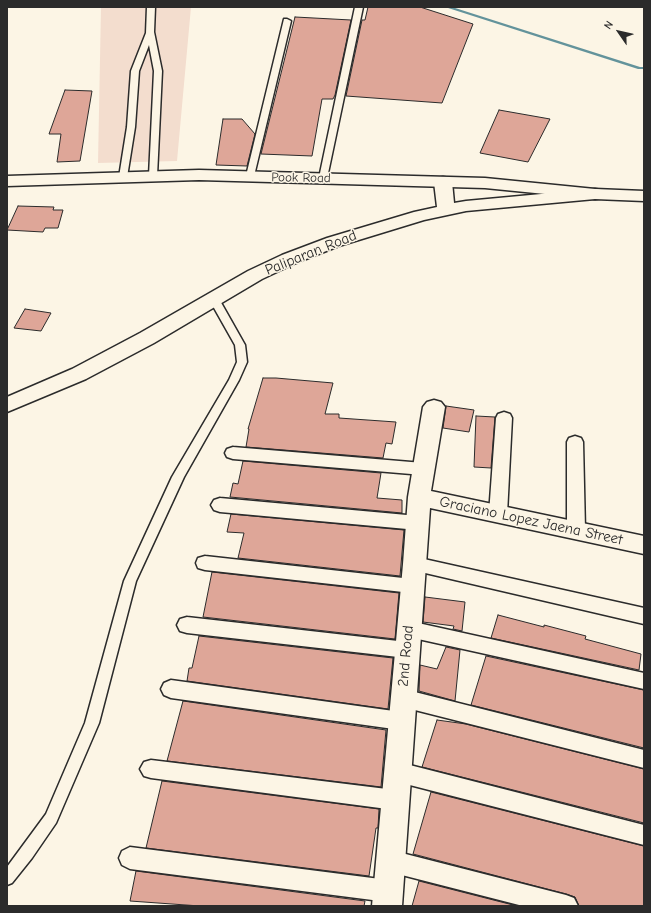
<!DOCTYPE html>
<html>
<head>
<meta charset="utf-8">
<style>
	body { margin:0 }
	#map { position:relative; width:651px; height:913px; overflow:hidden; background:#fcf5e5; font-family:"Comic Neue",sans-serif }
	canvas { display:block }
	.frame { position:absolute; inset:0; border:8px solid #2b2b2b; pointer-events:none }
	.north { position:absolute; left:599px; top:12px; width:40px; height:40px; -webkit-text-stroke:3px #fcf5e5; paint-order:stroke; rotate:304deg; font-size:11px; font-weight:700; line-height:16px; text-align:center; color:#2b2b2b }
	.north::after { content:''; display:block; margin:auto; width:14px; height:18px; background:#2b2b2b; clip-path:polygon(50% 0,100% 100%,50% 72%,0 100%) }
</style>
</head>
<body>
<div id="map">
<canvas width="651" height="913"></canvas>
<div class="frame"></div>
<div class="north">N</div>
</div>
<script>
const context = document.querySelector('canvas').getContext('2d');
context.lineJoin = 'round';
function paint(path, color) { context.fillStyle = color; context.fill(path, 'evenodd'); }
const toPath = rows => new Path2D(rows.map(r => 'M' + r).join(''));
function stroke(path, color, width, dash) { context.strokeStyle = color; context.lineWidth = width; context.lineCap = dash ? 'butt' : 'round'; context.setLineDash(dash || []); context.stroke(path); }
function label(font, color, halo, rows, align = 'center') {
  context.font = font + ' "Comic Neue",sans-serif'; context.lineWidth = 3; context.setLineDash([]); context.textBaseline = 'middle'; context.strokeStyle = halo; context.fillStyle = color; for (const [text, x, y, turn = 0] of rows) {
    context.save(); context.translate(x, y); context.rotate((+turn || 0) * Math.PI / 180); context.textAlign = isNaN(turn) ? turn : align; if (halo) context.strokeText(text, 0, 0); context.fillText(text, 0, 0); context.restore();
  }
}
paint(toPath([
	[101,7,191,7,177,161,98,163]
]), '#f3ddce');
paint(toPath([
	[445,7,452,7,640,67,644,67,644,69,638,69,445,7]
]), '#63939b');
const building = toPath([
	[368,7,420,7,473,24,442,103,346,96,362,20,365,20,368,7],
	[295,17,351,20,335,95,333,99,322,99,312,156,261,154,295,17],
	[65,90,92,91,80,161,57,162,61,134,49,134,65,90],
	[499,110,550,119,528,162,480,153,499,110],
	[223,119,242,119,255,134,247,166,216,165,223,119],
	[18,206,54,207,53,210,63,210,58,228,45,228,43,232,7,230,18,206],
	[25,309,51,313,41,331,14,328,25,309],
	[263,378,276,378,333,383,325,414,339,414,339,418,396,422,392,444,386,443,383,458,246,447,249,429,248,429,263,378],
	[446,406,474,410,469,432,443,428,446,406],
	[476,416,495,417,491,468,474,467,476,416],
	[243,461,381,473,377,498,402,500,402,513,230,497,233,483,238,484,243,461],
	[231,514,404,530,400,576,238,558,244,533,227,532,231,514],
	[212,572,399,593,395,639,203,617,212,572],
	[425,597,465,602,462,631,453,629,454,626,423,622,425,597],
	[498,615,544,627,544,625,586,636,585,639,641,654,639,670,491,638,498,615],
	[199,636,393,658,388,709,187,681,189,668,192,668,199,636],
	[446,647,460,650,455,701,419,691,420,665,437,669,446,647],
	[486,656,644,690,644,748,471,705,486,656],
	[183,701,386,730,381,787,167,761,183,701],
	[437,720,466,724,644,769,644,823,422,767,437,720],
	[162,781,379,809,378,828,376,828,369,876,146,848,162,781],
	[431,792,644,846,644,906,579,906,575,897,566,894,413,854,431,792],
	[136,871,365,901,364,906,200,906,130,901,136,871],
	[419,881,517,906,412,906,419,881]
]);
paint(building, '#dea698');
stroke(building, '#2b2b2b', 1);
const service = toPath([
	[147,7,155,7,154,32,162,71,157,176,153,179,149,176,154,71,149,45,139,71,135,127,127,177,123,180,119,177,127,127,131,71,146,33,147,7],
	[355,7,363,7,327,178,323,181,319,178,355,7],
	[284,19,287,19,291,21,254,176,250,179,246,176,284,19],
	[214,296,219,299,245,345,247,362,239,380,184,477,136,581,99,723,56,823,32,858,12,883,7,885,7,867,46,814,85,723,124,581,172,477,229,380,237,362,235,345,209,299,214,296]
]);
const pedestrian = toPath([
	[504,412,510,414,512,418,507,514,504,519,498,521,492,519,489,514,496,418,498,414,504,412],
	[575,436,581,438,583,442,585,530,582,535,576,537,570,535,567,530,567,442,569,438,575,436],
	[233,447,423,463,429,465,432,469,429,473,423,475,233,459,227,457,225,453,227,449,233,447],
	[220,498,418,516,424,518,427,523,424,528,418,530,220,512,214,510,211,505,214,500,220,498],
	[205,556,412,579,419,581,421,586,419,591,412,593,205,570,198,568,196,563,198,558,205,556],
	[415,557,644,608,644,624,408,569,406,564,408,559,415,557],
	[187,617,407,642,414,644,417,650,414,656,407,658,187,633,180,631,177,625,180,619,187,617],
	[409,621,644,673,644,689,409,637,402,635,399,629,402,623,409,621],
	[171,680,401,712,408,715,411,721,408,727,401,730,171,698,164,695,161,689,164,683,171,680],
	[403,689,644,750,644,768,403,707,396,704,393,698,396,692,403,689],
	[151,760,395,790,403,793,406,800,403,807,395,810,151,778,144,776,140,769,144,762,151,760],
	[398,762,644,825,644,845,398,782,390,779,387,772,390,765,398,762],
	[130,847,388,880,396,883,399,891,396,899,388,902,130,869,122,865,119,858,122,851,130,847],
	[390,850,566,895,574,898,578,906,523,906,390,872,382,869,379,861,382,853,390,850]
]);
const minor = toPath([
	[434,400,441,402,445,407,431,491,644,536,644,554,430,508,402,906,372,906,403,564,408,497,423,407,427,402,434,400]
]);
const tertiary = toPath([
	[199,170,485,178,595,189,601,190,604,194,601,198,595,199,485,188,199,180,7,186,7,176,199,170]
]);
const primary = toPath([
	[443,177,449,178,452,182,454,203,466,201,595,189,644,191,644,201,595,199,466,211,424,220,339,246,296,263,262,279,154,343,86,379,7,412,7,397,72,369,140,333,248,271,282,255,327,238,414,212,437,207,434,182,437,178,443,177]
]);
stroke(service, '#2b2b2b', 3);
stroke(pedestrian, '#2b2b2b', 3);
stroke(minor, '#2b2b2b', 3);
stroke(tertiary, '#2b2b2b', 3);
stroke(primary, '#2b2b2b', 3);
paint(service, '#fcf5e5');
paint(pedestrian, '#fcf5e5');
paint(minor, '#fcf5e5');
paint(tertiary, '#fcf5e5');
paint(primary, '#fcf5e5');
label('13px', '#2b2b2b', '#fcf5e5', [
	["Pook Road",301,178,1]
]);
label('15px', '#2b2b2b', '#fcf5e5', [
	["Paliparan Road",311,253,-22],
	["Graciano Lopez Jaena Street",531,521,12],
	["2nd Road",406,656,-85]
]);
</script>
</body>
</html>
